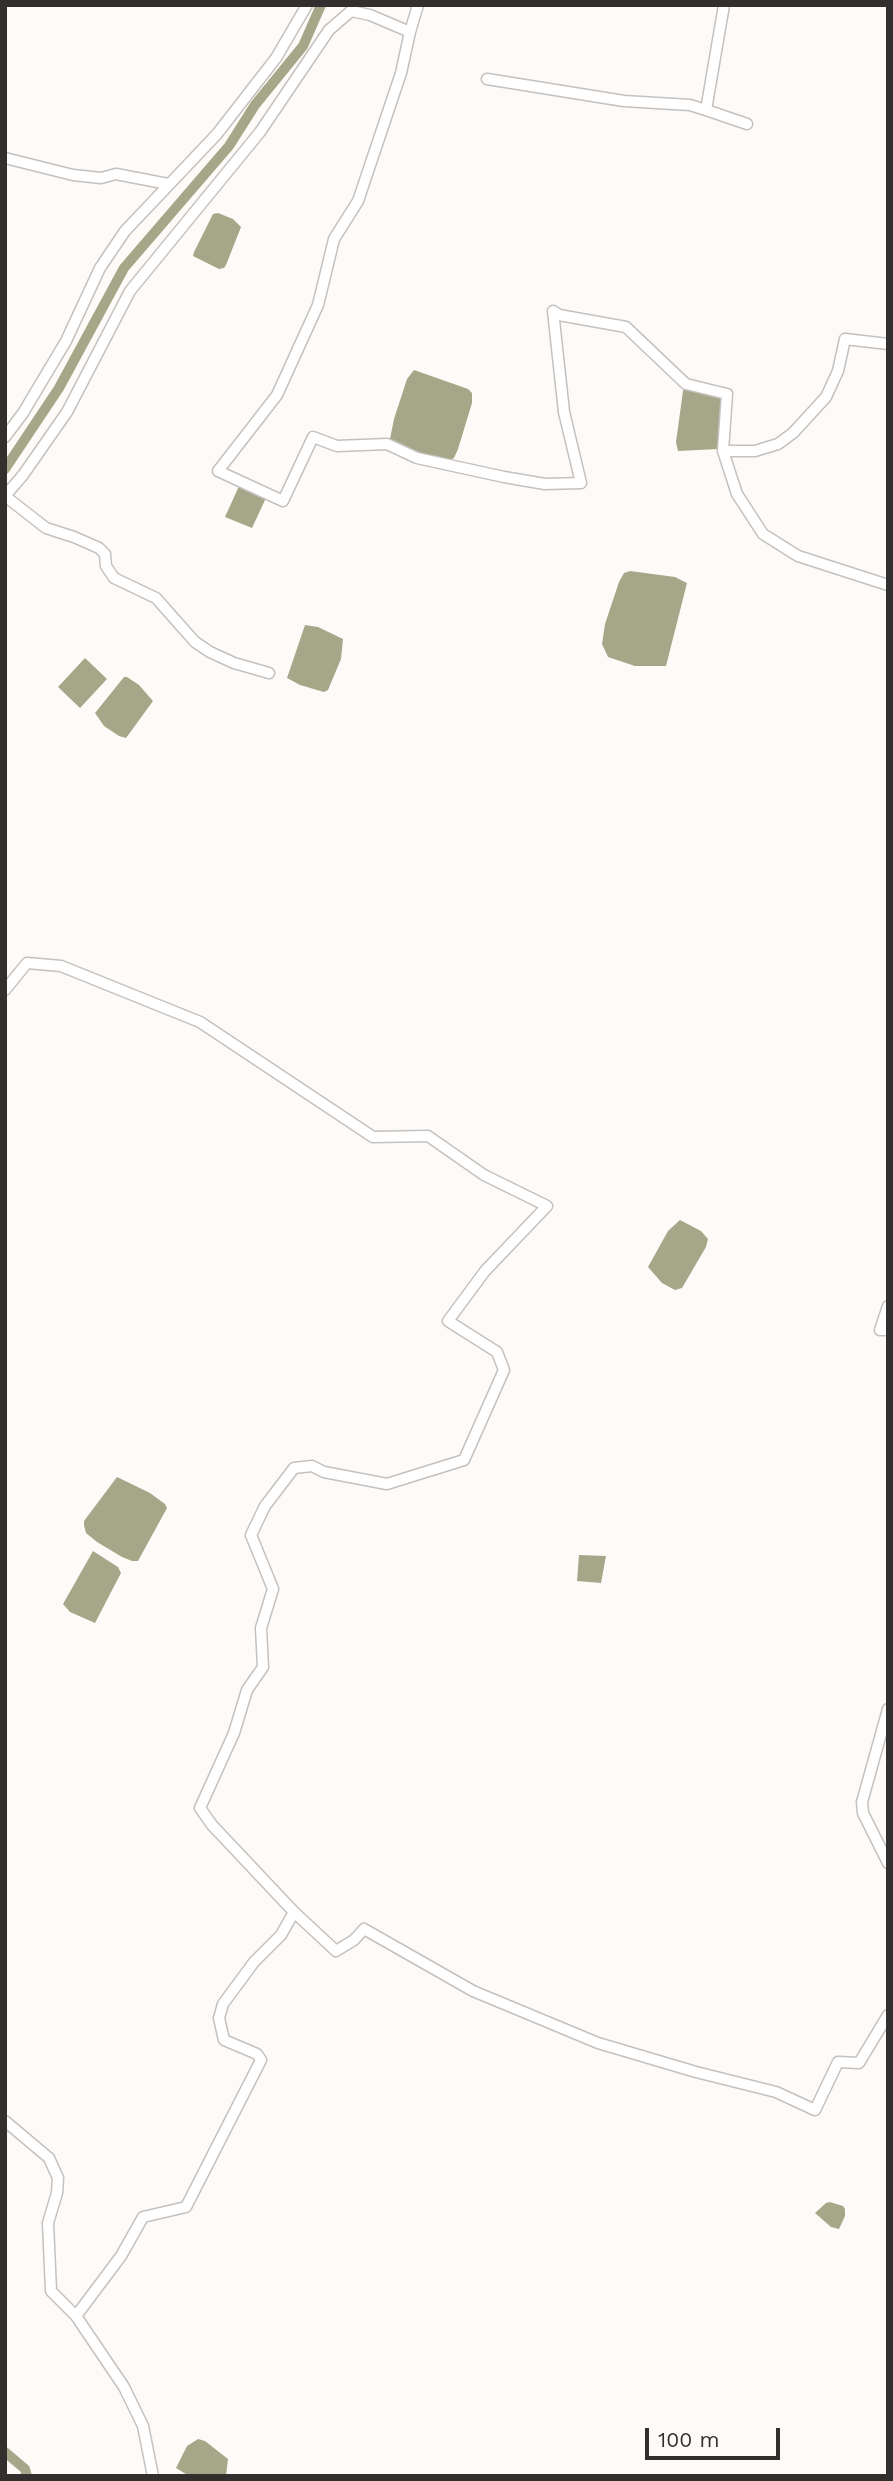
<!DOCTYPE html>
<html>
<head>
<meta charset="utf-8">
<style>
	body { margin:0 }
	#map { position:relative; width:893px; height:2481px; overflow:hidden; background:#fefaf8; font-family:"Work Sans",sans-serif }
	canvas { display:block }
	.frame { position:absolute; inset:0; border:7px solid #31302f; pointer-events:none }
	.scale { position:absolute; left:645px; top:2428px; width:135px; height:32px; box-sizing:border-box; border:4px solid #31302f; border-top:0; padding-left:9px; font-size:21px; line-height:24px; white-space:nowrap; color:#31302f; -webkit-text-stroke:5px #fefaf8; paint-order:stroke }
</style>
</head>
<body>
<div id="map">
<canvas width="893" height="2481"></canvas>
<div class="frame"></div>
<div class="scale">100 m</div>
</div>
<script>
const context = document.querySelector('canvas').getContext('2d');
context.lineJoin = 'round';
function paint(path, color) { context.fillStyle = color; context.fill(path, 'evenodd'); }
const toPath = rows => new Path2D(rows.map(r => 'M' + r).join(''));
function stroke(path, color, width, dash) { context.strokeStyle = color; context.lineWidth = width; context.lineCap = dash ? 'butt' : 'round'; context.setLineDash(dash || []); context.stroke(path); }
paint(toPath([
	[218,213,233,219,241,227,226,265,224,268,219,269,193,256,194,252,213,214],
	[414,370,468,389,472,393,472,403,458,449,454,458,450,460,422,456,394,443,390,439,394,419,407,379],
	[685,387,724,395,718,449,678,451,676,442,683,391],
	[239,486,266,498,252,528,225,517],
	[630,571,675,577,687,583,666,666,635,666,608,657,602,644,605,624,619,582,624,573],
	[305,625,318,627,343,639,341,659,328,690,324,692,300,685,287,678],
	[85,658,107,679,80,708,58,687],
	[124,677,127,677,139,685,153,701,126,738,119,736,104,726,95,713],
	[680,1220,701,1231,708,1239,706,1247,682,1288,675,1290,662,1283,648,1267,668,1231],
	[117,1477,150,1493,165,1504,167,1508,138,1561,132,1561,122,1557,97,1542,86,1533,84,1525,84,1521],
	[93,1551,118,1567,121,1573,95,1623,70,1612,63,1604],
	[579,1555,606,1556,601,1583,577,1581],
	[830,2202,843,2206,845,2209,845,2216,839,2229,831,2227,815,2213,826,2203],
	[198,2439,205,2441,228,2459,226,2476,189,2476,176,2468,187,2446]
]), '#a6a788');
stroke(toPath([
	[5,469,59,388,124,268,229,146,255,105,303,46,321,5],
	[5,2452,25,2469,27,2476]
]), '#a6a788', 10);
const street = toPath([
	[724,5,706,110,747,124],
	[410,32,401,73,358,201,334,239,318,305,277,395,218,471,283,501,313,437,337,446,387,444,417,458,504,477,545,484,581,483,564,412,553,311,559,315,626,327,686,384,727,394,723,451,737,494,763,534,798,556,888,585],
	[487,79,624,101,690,105,706,110],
	[5,158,73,175,101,178,116,174,168,184],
	[5,437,23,413,66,341,100,268,125,231,217,134,276,58,307,5],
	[723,451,755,451,778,444,793,433,826,397,838,371,845,339,888,344],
	[5,496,23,475,67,412,130,291,260,132,329,30,351,11,370,15,410,32,418,5],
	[5,496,46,528,74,537,99,548,105,554,106,566,114,578,156,598,195,642,210,652,234,663,269,673],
	[5,990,27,963,61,966,200,1022,373,1137,428,1136,484,1175,547,1206,485,1271,448,1321,497,1352,504,1370,464,1460,387,1484,324,1472,312,1466,294,1468,265,1506,251,1535,273,1589,261,1628,263,1667,247,1690,234,1733,200,1808,212,1825,294,1912,336,1951,354,1940,364,1929,473,1991,598,2043,696,2072,776,2092,815,2110,838,2062,859,2063,888,2015],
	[888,1306,880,1330,888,1330],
	[888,1709,862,1802,863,1813,888,1863],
	[5,2121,49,2158,58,2178,57,2193,48,2223,51,2291,76,2316,121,2256,143,2217,186,2207,261,2060,257,2054,224,2040,219,2018,223,2004,254,1962,281,1935,294,1912],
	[76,2316,124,2387,143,2426,153,2476]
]);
stroke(street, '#c4c1be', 13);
stroke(street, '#fff', 10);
</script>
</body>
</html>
